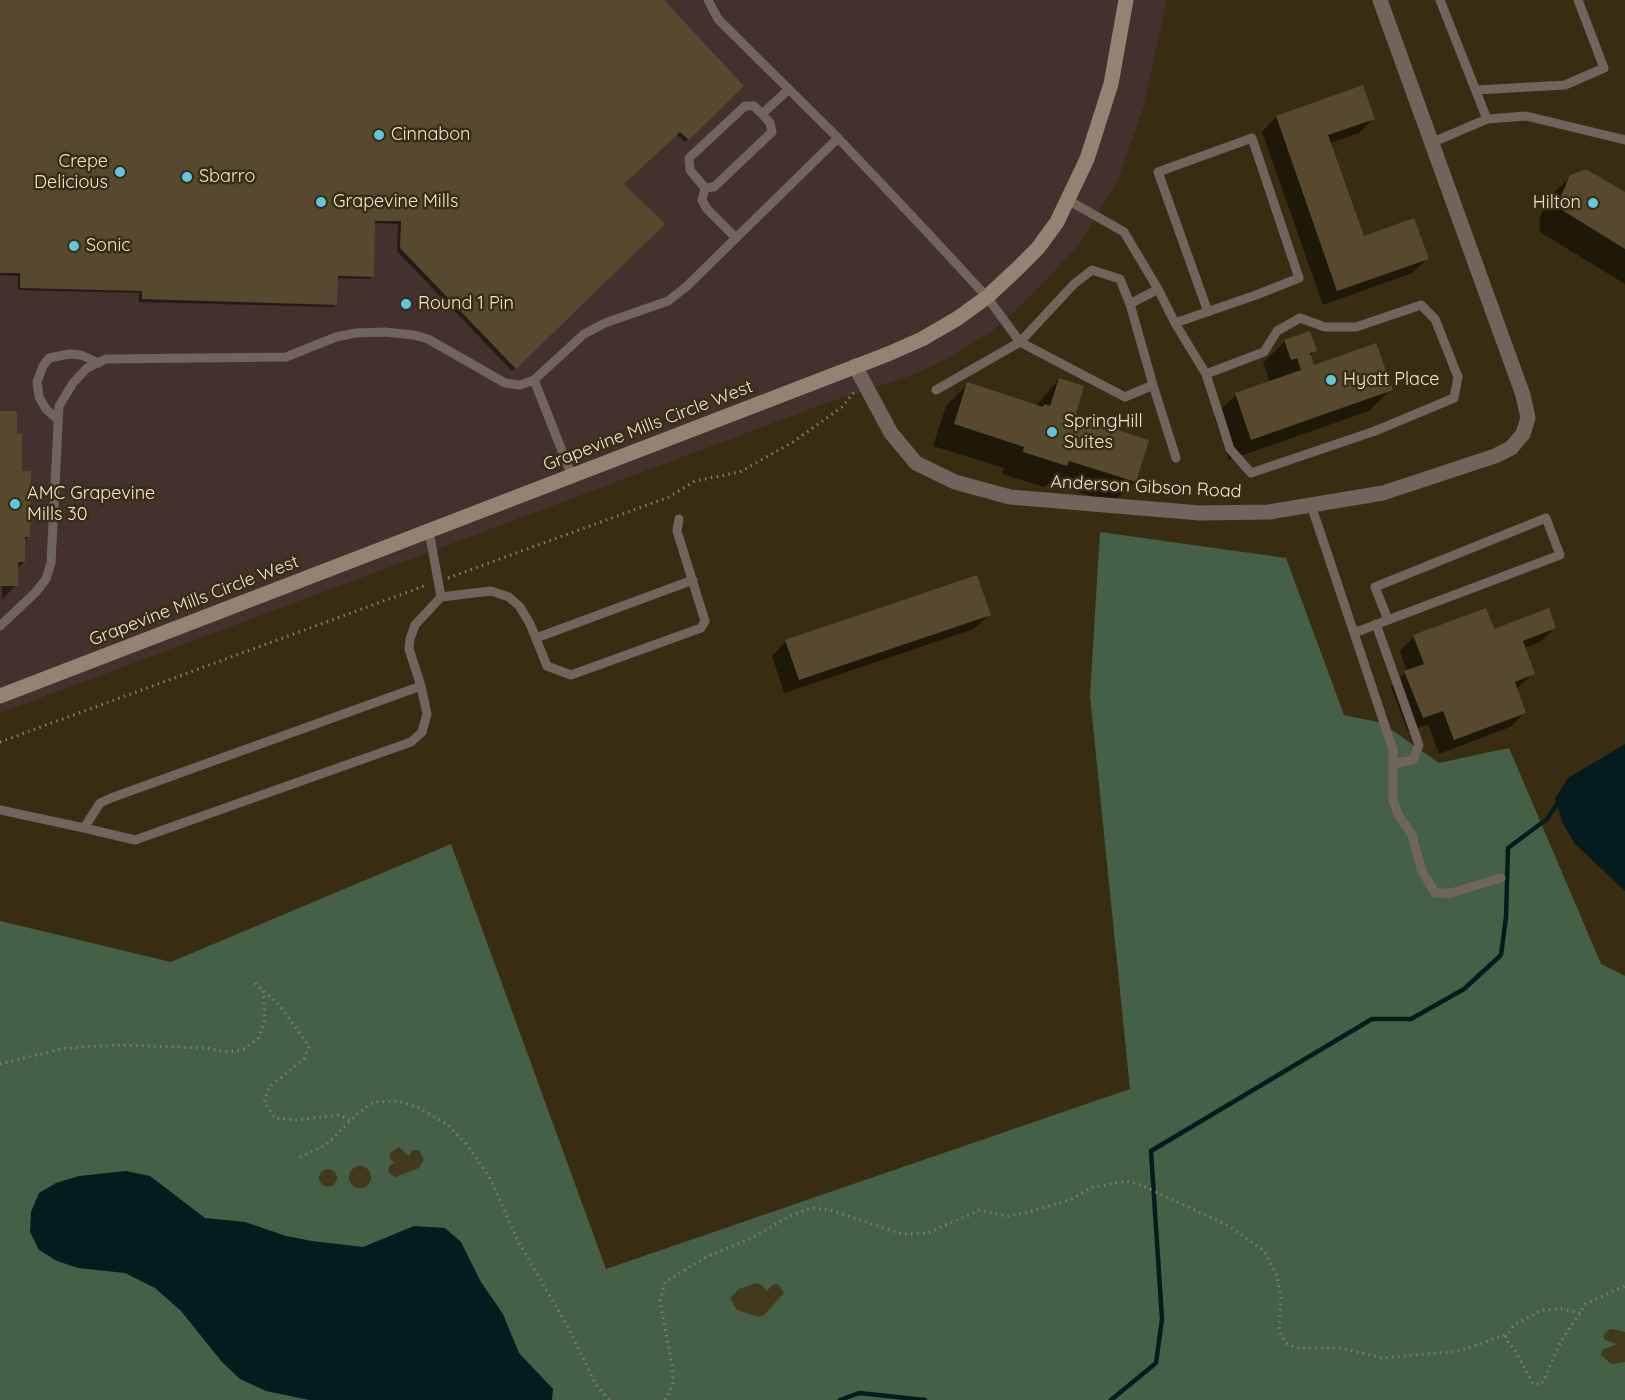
<!DOCTYPE html>
<html>
<head>
<meta charset="utf-8">
<style>
	body { margin:0 }
	canvas { display:block; background:#392d11 }
</style>
</head>
<body>
<canvas width="1625" height="1400"></canvas>
<script>
const context = document.querySelector('canvas').getContext('2d');
context.lineJoin = 'round';
function paint(path, color) { context.fillStyle = color; context.fill(path, 'evenodd'); }
const toPath = rows => new Path2D(rows.map(r => 'M' + r).join(''));
function stroke(path, color, width, dash) { context.strokeStyle = color; context.lineWidth = width; context.lineCap = dash ? 'butt' : 'round'; context.setLineDash(dash || []); context.stroke(path); }
function label(font, color, halo, rows, align = 'center') {
  context.font = font + ' Quicksand,sans-serif'; context.lineWidth = 5; context.setLineDash([]); context.textBaseline = 'middle'; context.strokeStyle = halo; context.fillStyle = color; for (const [text, x, y, turn = 0] of rows) {
    context.save(); context.translate(x, y); context.rotate((+turn || 0) * Math.PI / 180); context.textAlign = isNaN(turn) ? turn : align; if (halo) context.strokeText(text, 0, 0); context.fillText(text, 0, 0); context.restore();
  }
}
paint(toPath([
	[0,0,1167,0,1143,108,1117,182,1080,243,1033,294,992,331,946,359,910,376,826,403,0,713]
]), '#44312d');
paint(toPath([
	[1100,532,1286,558,1344,715,1382,723,1439,763,1509,748,1601,964,1625,976,1625,1400,0,1400,0,921,171,962,451,844,606,1269,1130,1089,1090,696]
]), '#446147');
paint(toPath([
	[399,1147,409,1156,412,1150,419,1150,424,1160,419,1168,395,1177,388,1172,390,1165,394,1163,389,1157,390,1153],
	'349 1177a11 11 0 1 1 22 0a11 11 0 1 1-22 0Z',
	'319 1178a9 9 0 1 1 18 0a9 9 0 1 1-18 0Z',
	[756,1283,762,1285,767,1291,772,1285,778,1284,784,1293,764,1315,758,1317,737,1310,730,1298,739,1289],
	[1613,1329,1625,1332,1625,1362,1611,1364,1601,1355,1602,1350,1617,1344,1605,1340,1603,1336,1608,1330]
]), '#423a1a');
paint(toPath([
	[1625,744,1625,891,1575,844,1562,822,1555,798,1568,778],
	[126,1171,150,1176,205,1218,245,1222,286,1236,312,1241,363,1247,414,1226,445,1228,461,1242,481,1282,503,1314,519,1353,553,1389,552,1400,309,1400,266,1391,240,1379,222,1362,181,1311,155,1288,125,1273,78,1268,57,1261,39,1250,30,1232,31,1212,39,1193,56,1183,79,1176]
]), '#051c1f');
paint(toPath([
	[0,0,662,0,742,86,685,142,676,134,622,184,662,224,512,371,397,251,398,224,374,223,373,276,370,279,336,278,336,304,333,307,139,302,139,293,18,290,18,276,0,275],
	[1362,87,1373,119,1359,133,1330,143,1363,238,1427,259,1412,273,1323,305,1262,132,1276,117],
	[1571,176,1625,195,1625,284,1540,232,1539,219,1549,198],
	[1285,341,1316,350,1309,357,1313,367,1391,389,1369,411,1229,460,1214,416,1236,395,1270,383,1263,363],
	[1059,379,1074,415,1084,421,1135,481,1113,503,1049,483,1044,487,1002,474,1004,468,933,446,946,406,968,384,1036,406],
	[0,413,15,435,29,536,24,541,24,562,16,569,16,585,2,600],
	[989,615,974,629,784,693,772,656,786,641],
	[1554,628,1540,642,1524,648,1534,673,1516,689,1525,712,1510,727,1439,754,1428,724,1408,732,1391,687,1407,671,1400,651,1414,637]
]), '#0007');
stroke(toPath([
	[840,1400,859,1393,925,1400],
	[1111,1400,1156,1363,1162,1319,1151,1151,1372,1019,1411,1019,1464,989,1501,955,1506,917,1508,848,1547,819,1557,804,1563,804]
]), '#051c1f', 4.5);
paint(toPath([
	[0,0,664,0,744,86,689,140,680,132,624,184,665,224,516,369,400,248,401,221,375,221,374,277,338,276,337,305,142,299,142,291,20,288,20,273,0,273],
	[1363,85,1375,119,1328,135,1364,236,1414,218,1429,259,1337,291,1276,116],
	[1586,169,1625,192,1625,249,1562,210,1561,196,1570,175],
	[1310,331,1317,351,1310,353,1314,365,1376,343,1393,390,1251,440,1235,393,1301,370,1297,358,1291,360,1284,340],
	[1059,378,1084,386,1076,414,1087,418,1086,420,1149,440,1136,482,1069,461,1067,466,1023,452,1024,447,954,424,967,382,1043,407,1044,404,1050,406],
	[0,411,17,411,17,434,22,434,22,471,31,471,30,537,25,537,25,562,18,562,18,586,0,586],
	[977,575,991,615,799,680,785,640],
	[1486,608,1494,629,1549,608,1556,628,1523,641,1535,674,1515,682,1526,713,1454,740,1443,711,1423,718,1404,671,1424,664,1413,635]
]), '#56492d');
stroke(toPath([
	[448,578,669,497,695,481,740,472,793,442,842,407,854,392],
	[0,742,427,585],
	[255,983,280,1006,309,1046,304,1059,269,1087,264,1102,275,1118,295,1120,339,1115,351,1121],
	[0,1064,61,1049,82,1047,120,1045,205,1048,228,1052,242,1050,258,1039,265,1019,263,991],
	[300,1157,326,1145,357,1114,374,1102,398,1101,419,1108,447,1124,466,1144,489,1176,518,1241,569,1329,596,1385,609,1400],
	[1580,1313,1562,1309,1542,1310,1514,1325,1505,1338,1515,1350,1533,1384,1542,1384,1560,1343,1575,1320,1580,1313,1585,1304,1625,1286],
	[665,1400,673,1385,672,1365,660,1301,665,1282,706,1257,752,1238,790,1216,811,1208,830,1210,902,1234,928,1233,980,1210,1007,1216,1029,1212,1072,1199,1090,1188,1126,1181,1141,1185,1229,1226,1264,1251,1277,1276,1281,1298,1279,1331,1286,1343,1297,1348,1341,1348,1382,1358,1459,1351,1508,1334]
]), '#867c65', 3, [1.5, 4.5]);
stroke(toPath([
	[708,0,718,19,838,138,927,232,987,297,1020,342,936,390],
	[1440,0,1487,119],
	[1476,90,1565,85,1604,68,1578,0],
	[762,114,754,106,745,106,689,158,690,170,705,188,714,187,772,132,770,123,762,114,788,90],
	[1431,143,1487,119,1526,116,1625,140],
	[705,188,702,200,707,209,736,238],
	[1068,200,1124,232,1158,289,1130,304,1120,279,1092,270,1074,284,1020,342,1125,397,1153,385,1130,304],
	[1158,289,1175,323,1256,295,1299,278,1252,138,1158,172,1208,312],
	[1175,323,1206,374,1264,352,1277,331,1300,318,1325,327,1356,327,1421,305,1435,319,1458,377,1454,398,1375,431,1251,473,1230,449,1206,374],
	[534,380,572,476],
	[1153,385,1176,458],
	[58,420,46,409,39,397,37,382,43,366,49,358,69,354,81,355,99,363],
	[1311,505,1354,633,1388,620,1560,555,1546,518,1375,587,1388,620],
	[429,531,441,597],
	[0,626,35,593,46,579,51,563,59,406,73,383,87,368,106,359,286,357,336,337,356,333,384,332,414,335,428,339,505,383,520,385,534,380,584,334,605,323,668,301,686,287,838,138],
	[1354,633,1393,750,1393,764,1413,760,1419,745,1376,624],
	[536,638,693,580],
	[1393,764,1393,800,1398,814,1412,835,1421,869,1435,893,1451,893,1501,878],
	[0,810,84,828,100,803,111,798,421,686,409,649,410,639,415,625,441,597,491,591,509,597,520,607,530,624,547,666,571,675,701,628,705,621,677,531,679,519],
	[84,828,135,840,411,742,422,732,427,714,421,686]
]), '#71645c', 9);
stroke(toPath([
	[855,366,891,433,916,463,955,482,1010,497,1200,513,1269,512,1383,493,1495,456,1511,448,1523,434,1528,418,1523,395,1380,0]
]), '#71645c', 15);
stroke(toPath([
	[0,696,888,354,922,339,958,318,987,297,1017,269,1038,248,1057,222,1087,159,1111,84,1126,0]
]), '#968175', 15);
for (const [x, y, r, color] of [
	[379,135,6,"#5bc8e6"],
	[120,172,6,"#5bc8e6"],
	[187,177,6,"#5bc8e6"],
	[321,202,6,"#5bc8e6"],
	[1593,203,6,"#5bc8e6"],
	[74,246,6,"#5bc8e6"],
	[406,304,6,"#5bc8e6"],
	[1331,380,6,"#5bc8e6"],
	[1052,432,6,"#5bc8e6"],
	[15,504,6,"#5bc8e6"]
]) { const dot = new Path2D(); dot.arc(x, y, r, 0, 2 * Math.PI); context.fillStyle = color; context.fill(dot); stroke(dot, '#392d11', 2); }
label('18px', '#eee6d6', '#392d11', [
	["Cinnabon",391,135],
	["Crepe",108,162,"right"],
	["Delicious",108,183,"right"],
	["Sbarro",199,177],
	["Grapevine Mills",333,202],
	["Hilton",1581,203,"right"],
	["Sonic",86,246],
	["Round 1 Pin",418,304],
	["Hyatt Place",1343,380],
	["SpringHill",1064,422],
	["Suites",1064,443],
	["AMC Grapevine",27,494],
	["Mills 30",27,515]
], 'left');
label('18px', '#eee6d6', '#392d11', [
	["Grapevine Mills Circle West",648,426,-21],
	["Anderson Gibson Road",1146,487,3],
	["Grapevine Mills Circle West",194,601,-21]
]);
</script>
</body>
</html>
